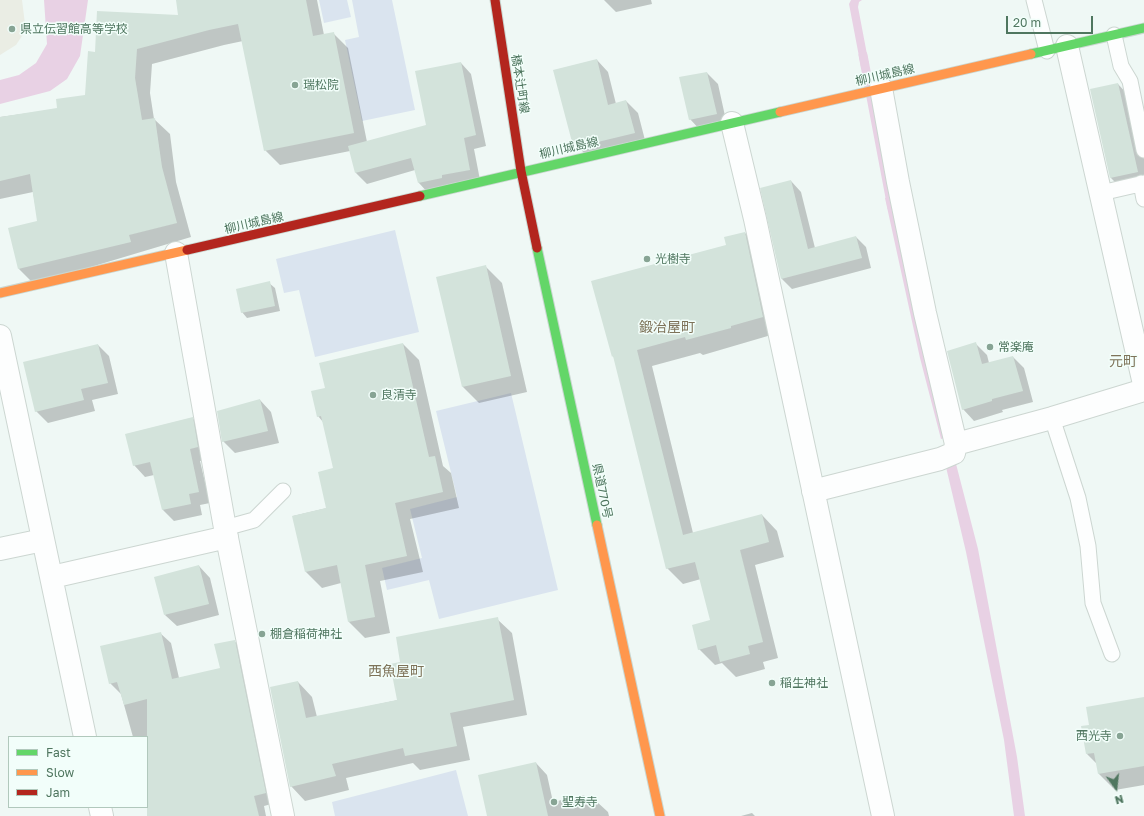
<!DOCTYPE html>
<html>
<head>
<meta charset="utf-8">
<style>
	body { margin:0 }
	#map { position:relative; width:1144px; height:816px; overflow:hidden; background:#eff8f5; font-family:"Golos Text",sans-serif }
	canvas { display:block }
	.legend { position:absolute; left:8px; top:736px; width:140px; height:72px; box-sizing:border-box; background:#f2fefa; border:1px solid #b1c8bc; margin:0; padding:5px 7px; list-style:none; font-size:12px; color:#4f765f }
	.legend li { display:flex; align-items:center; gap:8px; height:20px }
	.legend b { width:20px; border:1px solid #b1c8bc }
	.north { position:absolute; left:1096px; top:768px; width:40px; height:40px; -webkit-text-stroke:3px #f2fefa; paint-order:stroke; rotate:165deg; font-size:11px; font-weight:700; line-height:16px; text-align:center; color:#4f765f }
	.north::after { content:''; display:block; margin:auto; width:14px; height:18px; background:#4f765f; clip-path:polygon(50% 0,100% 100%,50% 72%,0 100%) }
	.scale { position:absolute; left:1006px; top:16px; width:87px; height:18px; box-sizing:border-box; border:2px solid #4f765f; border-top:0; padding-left:5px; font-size:12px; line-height:14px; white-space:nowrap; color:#4f765f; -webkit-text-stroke:3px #f2fefa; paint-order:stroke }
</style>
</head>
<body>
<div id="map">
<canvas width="1144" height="816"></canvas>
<ul class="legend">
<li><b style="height:5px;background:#63d668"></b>Fast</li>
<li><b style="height:5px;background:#ff974d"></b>Slow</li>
<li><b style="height:5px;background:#b3261e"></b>Jam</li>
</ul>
<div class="north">N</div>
<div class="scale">20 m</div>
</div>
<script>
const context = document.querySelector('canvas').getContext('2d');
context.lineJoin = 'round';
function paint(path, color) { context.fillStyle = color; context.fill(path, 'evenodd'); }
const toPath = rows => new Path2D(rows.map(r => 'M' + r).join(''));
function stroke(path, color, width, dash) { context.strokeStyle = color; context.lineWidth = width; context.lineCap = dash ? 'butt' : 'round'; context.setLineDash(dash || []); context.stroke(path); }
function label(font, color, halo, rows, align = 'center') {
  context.font = font + ' "Golos Text","Noto Sans JP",sans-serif'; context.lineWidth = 3; context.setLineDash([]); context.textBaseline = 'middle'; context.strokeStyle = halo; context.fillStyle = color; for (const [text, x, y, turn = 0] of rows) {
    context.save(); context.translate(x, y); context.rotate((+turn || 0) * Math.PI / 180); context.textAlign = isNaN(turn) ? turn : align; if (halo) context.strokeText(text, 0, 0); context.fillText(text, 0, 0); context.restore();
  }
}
paint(toPath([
	[0,0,22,0,25,24,24,33,16,45,0,55]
]), '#eaede4');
paint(toPath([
	[319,0,347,0,351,17,324,23],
	[352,0,392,0,415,110,362,121,345,40,359,37],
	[395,230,419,332,315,357,299,290,284,293,276,259],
	[511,393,558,590,439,619,429,580,387,590,382,568,422,558,410,509,457,497,436,411],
	[456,770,468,816,335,816,332,802]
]), '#dae4ef');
paint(toPath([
	[44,0,88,0,80,56,67,79,50,91,0,104,0,80,19,75,36,63,47,44],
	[851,0,862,0,859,2,858,7,869,65,861,67,849,4],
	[892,196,948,437,941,439,920,358,885,198],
	[955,460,978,549,1017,757,1025,816,1014,816,1004,740,966,552,946,467]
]), '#e8d1e4');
paint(toPath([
	[177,0,317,0,324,35,333,33,348,48,367,142,427,126,461,63,471,74,486,146,474,149,480,180,429,194,419,183,415,170,367,184,356,173,350,151,280,165,265,150,243,41,224,45,152,64,150,93,154,119,170,134,176,182,191,237,34,284,19,269,38,222,33,192,0,199,0,117,58,109,86,96,96,53,180,16],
	[604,0,651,0,652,4,616,12],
	[597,60,608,72,616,104,626,101,638,113,646,144,584,153,573,141],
	[707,73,718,84,727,125,701,131,690,119],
	[1118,84,1129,96,1144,159,1144,184,1122,189,1111,178],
	[791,181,801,192,815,248,856,237,866,247,871,268,792,289,782,279,762,189],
	[745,233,760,248,778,333,703,355,700,353,652,366,693,533,762,515,777,531,784,557,755,565,778,658,763,662,765,669,736,677,722,663,715,665,699,649,711,620,701,579,683,584,667,568,615,359,613,356,728,246],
	[485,266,502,283,527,392,479,403,463,387,438,278],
	[269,283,275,288,280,311,247,318,242,312],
	[403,344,419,360,443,466,451,473,459,508,410,519,423,572,380,581,390,633,365,638,349,622,341,583,322,588,306,572,293,516,327,508,335,469,323,422,318,416,326,388],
	[976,344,987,355,989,363,1013,357,1024,368,1033,402,1002,410,1003,412,974,421,963,409],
	[98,345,109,356,118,394,92,400,95,411,48,423,36,411],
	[260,400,271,412,279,443,235,453,223,441],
	[192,418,204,429,209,459,200,461,210,503,200,505,202,515,174,521,163,510,154,475,145,477,134,465],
	[199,566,210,578,219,615,177,626,165,615],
	[497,619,512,633,527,715,463,727,470,760,420,770,413,763,346,778,349,790,305,801,291,786,298,682,312,697,317,717,398,700,402,663],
	[160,633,171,643,179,678,221,669,234,641,245,651,275,803,264,806,266,816,157,816,147,802,147,737,133,737,121,694,110,683],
	[1144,698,1144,785,1115,790,1099,774,1097,764,1087,754,1091,725],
	[536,763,547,775,553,802,584,795,590,802,596,801,608,812,609,816,488,816],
	[752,813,755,816,741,816]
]), '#0003');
stroke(toPath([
	[863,55,892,208]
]), '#e8d1e4', 9);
paint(toPath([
	[176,0,306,0,313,36,334,32,354,133,264,151,238,24,209,30,137,49,135,78,142,120,155,118,162,167,177,223,129,235,131,242,18,269,8,228,37,221,30,174,0,181,0,117,57,108,56,99,85,95,88,51,95,52,97,11,178,15],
	[597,59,608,105,626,100,635,133,581,146,572,142,553,70],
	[461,62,476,135,464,138,470,170,442,175,442,178,418,183,411,158,355,173,348,146,426,125,415,71],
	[707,72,717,114,689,120,679,77],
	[1118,83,1138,172,1110,178,1090,89],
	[791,180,808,249,856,236,862,258,781,279,760,188],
	[745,232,763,317,731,326,731,328,686,340,685,337,637,350,683,535,762,514,769,542,740,550,763,642,748,646,750,654,720,662,716,645,698,650,692,625,710,620,695,562,666,569,613,356,612,357,591,281,726,245,724,237],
	[486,265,511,376,462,387,436,277],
	[270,281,275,306,241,313,236,289],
	[976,342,982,364,1013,356,1023,391,992,399,992,401,962,410,947,351],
	[403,343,429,457,435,456,443,492,395,503,407,556,365,565,375,617,348,622,337,565,305,572,292,516,326,508,318,472,333,468,321,416,317,417,311,391,325,388,319,363],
	[98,344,108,383,81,389,84,400,35,412,23,362],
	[260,399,268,431,222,442,217,411],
	[193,417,198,447,190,449,199,492,189,494,191,504,162,510,150,462,133,466,125,434],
	[199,565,209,604,164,615,154,577],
	[498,617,514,700,450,713,457,746,405,756,403,748,332,764,336,776,290,787,270,687,298,681,306,718,397,700,390,664,400,662,396,637],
	[161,632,172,679,220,668,214,644,235,640,266,793,254,796,259,816,147,816,147,699,124,705,117,682,109,684,100,646],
	[1144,697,1144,766,1098,774,1094,753,1086,754,1081,726,1089,725,1086,707],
	[536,762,548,816,487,816,478,775]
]), '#d3e3db');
const lane = toPath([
	[1034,0,1047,51],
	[1114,35,1121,66,1130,81,1144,150],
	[1141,183,1144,199],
	[1101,193,1144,183],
	[1052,418,1078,498,1088,546,1093,603,1112,654],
	[225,528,254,520,283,491]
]);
const street = toPath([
	[1067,46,1144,384],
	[732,123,755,219,883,816],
	[176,253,225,528,283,816],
	[0,336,85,737],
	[956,444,1052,418,1144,390],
	[813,491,940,459,954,453,956,444,925,313,898,182,881,88],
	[0,549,43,540],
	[52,577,227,537],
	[100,807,102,816]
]);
const fast = toPath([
	[1031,54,1144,28],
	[420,196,780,112],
	[537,248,597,525]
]);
const slow = toPath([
	[780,112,1031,54],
	[0,293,187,250],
	[597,525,660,816]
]);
const jam = toPath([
	[495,0,521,171,537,248],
	[187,250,420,196]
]);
stroke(lane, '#ccd6d1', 17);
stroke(street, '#ccd6d1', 24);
stroke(fast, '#c9d6d0', 11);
stroke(slow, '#c9d6d0', 11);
stroke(jam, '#c9d6d0', 11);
stroke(lane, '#fdfefe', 15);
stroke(street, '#fdfefe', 22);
stroke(fast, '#63d668', 9);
stroke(slow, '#ff974d', 9);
stroke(jam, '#b3261e', 9);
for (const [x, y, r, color] of [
	[12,29,4,"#87a494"],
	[295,85,4,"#87a494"],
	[647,259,4,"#87a494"],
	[990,347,4,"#87a494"],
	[373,395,4,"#87a494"],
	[262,634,4,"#87a494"],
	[772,683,4,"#87a494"],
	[1120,736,4,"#87a494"],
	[554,802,4,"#87a494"]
]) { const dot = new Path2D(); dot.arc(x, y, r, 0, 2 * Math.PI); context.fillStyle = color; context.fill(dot); stroke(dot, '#f2fefa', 1.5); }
label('12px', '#4f765f', '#f2fefa', [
	["県立伝習館高等学校",20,29],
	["瑞松院",303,85],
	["光樹寺",655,259],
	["常楽庵",998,347],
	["良清寺",381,395],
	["棚倉稲荷神社",270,634],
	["稲生神社",780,683],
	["西光寺",1112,736,"right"],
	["聖寿寺",562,802]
], 'left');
label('12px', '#4f765f', '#f2fefa', [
	["柳川城島線",885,75,-13],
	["橋本辻町線",520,84,81],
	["柳川城島線",569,148,-13],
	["柳川城島線",254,223,-13],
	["県道770号",602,491,78]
]);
label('14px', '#7e7359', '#f2fefa', [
	["鍛冶屋町",667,328],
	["元町",1123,362],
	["西魚屋町",396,672]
]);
</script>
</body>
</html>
